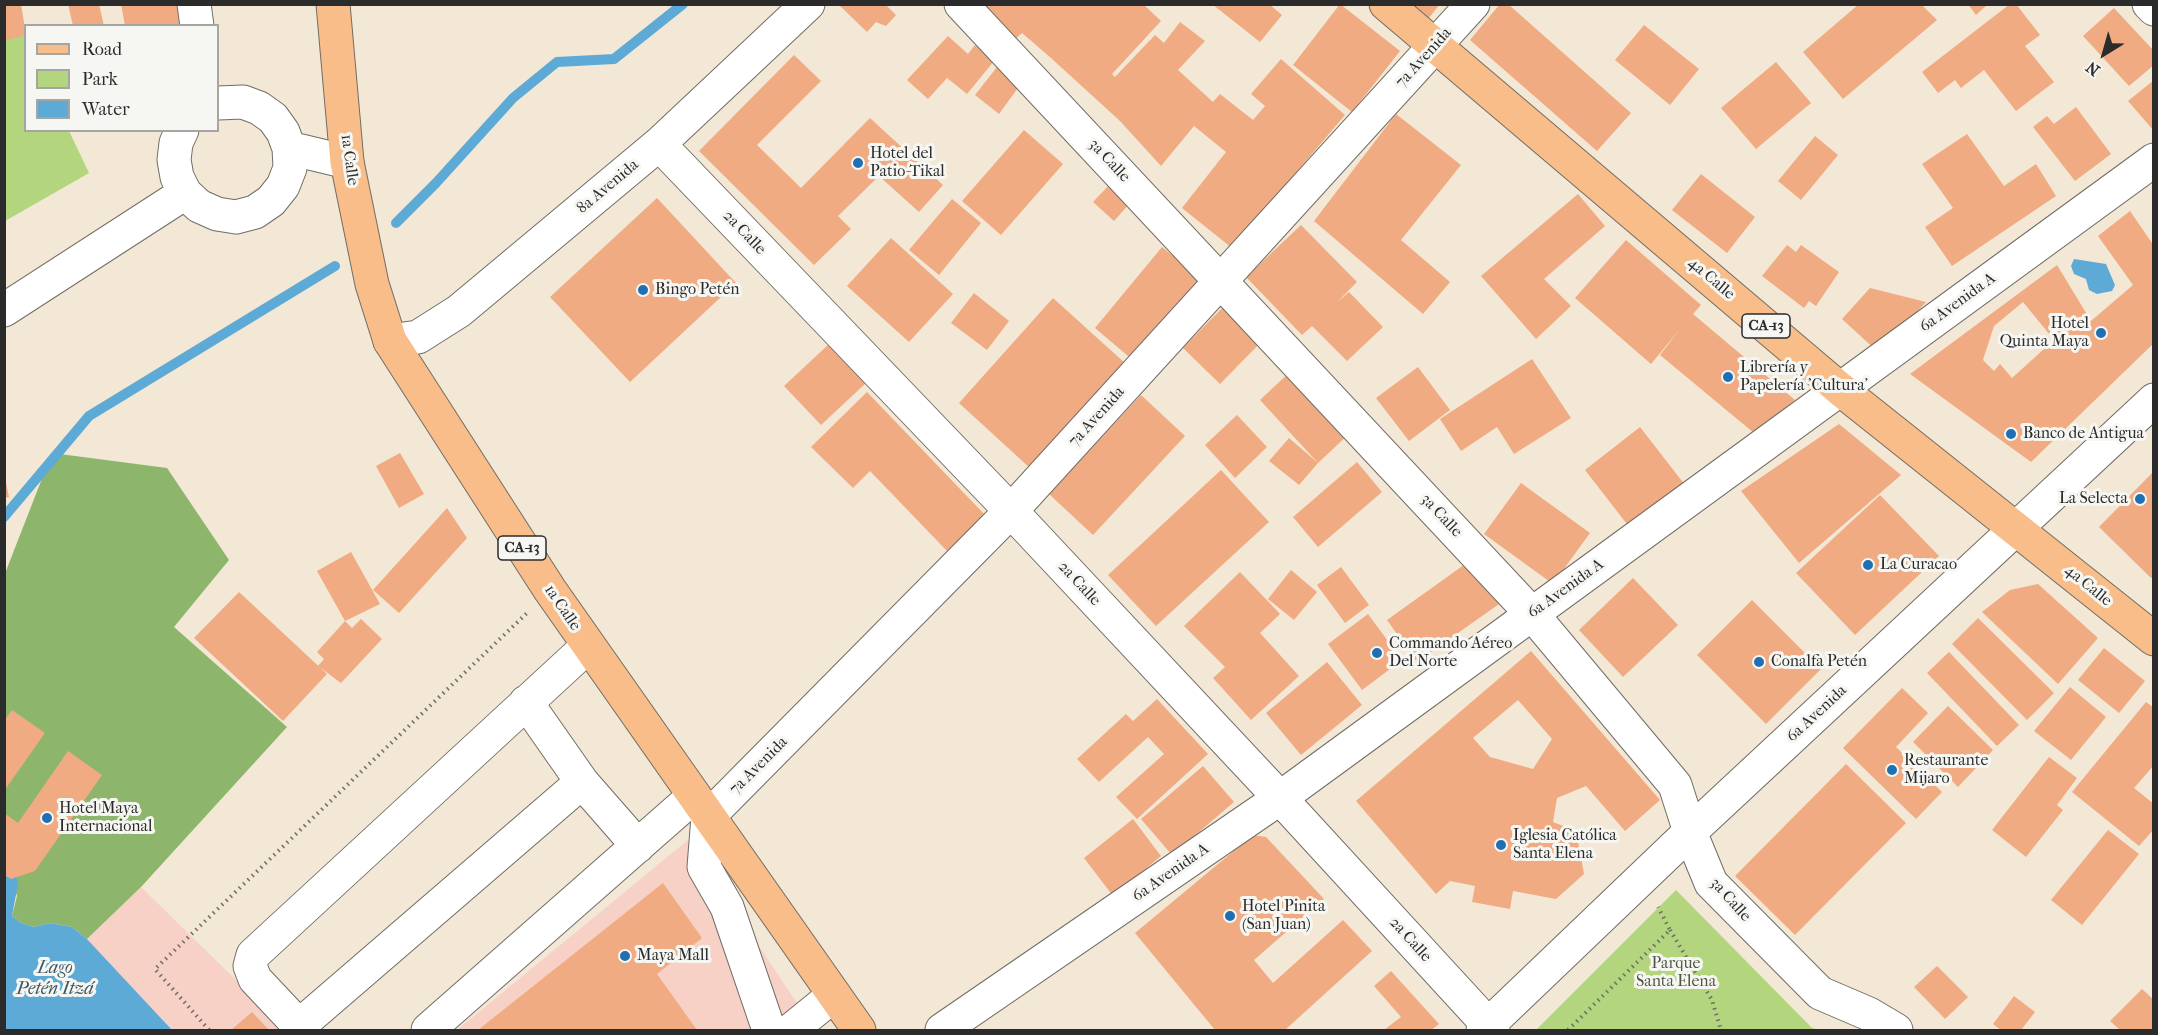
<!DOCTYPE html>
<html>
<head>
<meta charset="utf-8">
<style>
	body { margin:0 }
	#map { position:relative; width:2158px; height:1035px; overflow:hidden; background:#f3e7d5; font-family:"IM FELL French Canon",serif }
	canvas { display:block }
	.frame { position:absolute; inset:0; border:6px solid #2b2b2b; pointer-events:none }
	.legend { position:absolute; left:24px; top:24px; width:195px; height:108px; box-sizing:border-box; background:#f6f6f2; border:2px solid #a5a5a2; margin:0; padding:8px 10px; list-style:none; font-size:18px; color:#2b2b2b }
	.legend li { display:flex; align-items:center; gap:12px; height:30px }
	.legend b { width:30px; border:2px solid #a5a5a2 }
	.north { position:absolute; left:2074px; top:24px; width:60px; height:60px; -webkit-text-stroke:4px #f6f6f2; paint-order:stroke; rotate:217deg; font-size:16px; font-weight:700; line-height:24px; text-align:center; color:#2b2b2b }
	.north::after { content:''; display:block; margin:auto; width:21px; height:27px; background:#2b2b2b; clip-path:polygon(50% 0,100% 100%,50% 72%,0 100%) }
</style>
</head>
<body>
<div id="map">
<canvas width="2158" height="1035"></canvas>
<div class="frame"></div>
<ul class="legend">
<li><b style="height:8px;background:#f8bd88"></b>Road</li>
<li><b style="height:16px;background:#b2d57d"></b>Park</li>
<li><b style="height:16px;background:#5eaad7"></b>Water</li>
</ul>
<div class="north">N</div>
</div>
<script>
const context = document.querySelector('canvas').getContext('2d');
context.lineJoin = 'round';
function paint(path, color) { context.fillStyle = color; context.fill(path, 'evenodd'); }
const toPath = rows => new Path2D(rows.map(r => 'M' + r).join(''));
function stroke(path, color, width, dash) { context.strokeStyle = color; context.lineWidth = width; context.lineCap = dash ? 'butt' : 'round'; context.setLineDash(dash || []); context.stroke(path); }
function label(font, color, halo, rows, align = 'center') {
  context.font = font + ' "IM FELL French Canon",serif'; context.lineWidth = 6; context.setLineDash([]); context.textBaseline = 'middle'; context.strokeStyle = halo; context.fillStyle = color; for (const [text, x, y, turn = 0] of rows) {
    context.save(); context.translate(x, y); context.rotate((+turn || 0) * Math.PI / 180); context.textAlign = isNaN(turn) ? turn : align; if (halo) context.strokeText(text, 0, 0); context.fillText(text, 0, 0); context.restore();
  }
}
paint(toPath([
	[688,840,815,1030,457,1030],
	[141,887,287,1030,172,1030,87,939]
]), '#f7d1c6');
paint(toPath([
	[10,4,25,38,26,130,69,131,89,173,5,221,4,5],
	[1676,890,1812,1028,1820,1030,1536,1030]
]), '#b2d57d');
paint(toPath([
	[52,453,167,468,229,560,174,627,287,727,141,887,87,939,72,927,50,923,34,927,21,923,12,916,17,896,4,857,4,576]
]), '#8db66c');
paint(toPath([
	[2074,259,2106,264,2115,285,2112,291,2097,294,2089,290,2086,279,2074,274,2071,266],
	[4,857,15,872,18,884,12,916,21,923,34,927,50,923,72,927,87,939,172,1030,5,1030]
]), '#5eaad7');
stroke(toPath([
	[396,223,436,183,513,98,557,62,614,59,683,4],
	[4,517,89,416,335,266]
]), '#5eaad7', 10);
paint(toPath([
	[4,4,21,4,26,35,4,41],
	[68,4,99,4,104,26,73,26],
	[121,4,178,4,183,26,125,26],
	[838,4,885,4,896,15,886,26,876,22,867,32],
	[976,4,1143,4,1161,21,1112,74,1115,77,1155,35,1164,43,1180,22,1205,41,1178,70,1213,102,1220,94,1253,120,1265,106,1251,94,1281,59,1345,115,1232,248,1182,208,1226,152,1194,126,1161,166,1120,121,1051,58,1022,33,1013,41],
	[1212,4,1269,4,1282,15,1260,42],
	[1340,4,1400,51,1352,112,1293,65],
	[1412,4,1440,4,1428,19],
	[1500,4,1508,4,1631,113,1597,151,1470,40],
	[1859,4,1921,4,1937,20,1843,99,1803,52],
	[1968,4,1988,4,1976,15],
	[2010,4,2016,4,2040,35,2025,46,2054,82,2016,111,1984,70,1961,88,1955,80,1938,93,1922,72],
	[2114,8,2154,51,2154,65,2129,86,2083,36],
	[1644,25,1699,69,1670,105,1615,60],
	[948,36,968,54,975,45,994,61,967,94,947,78,928,99,907,80],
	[794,55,821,81,757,145,801,188,870,118,943,185,919,212,879,176,838,216,851,229,814,265,699,151],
	[1776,62,1811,103,1756,149,1721,108],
	[997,67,1020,85,999,114,975,95],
	[2154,80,2154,131,2128,101],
	[2076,107,2111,154,2075,181,2033,127,2047,116,2054,124],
	[1396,114,1461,165,1401,240,1450,282,1423,314,1314,221],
	[1024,130,1063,164,1001,235,962,201],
	[1967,134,2004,186,2036,164,2056,196,1952,266,1925,227,1953,208,1922,164],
	[1815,136,1838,155,1801,200,1778,181],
	[1701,174,1755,217,1727,253,1672,210],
	[1111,183,1131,202,1114,221,1093,202],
	[1578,194,1605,226,1544,279,1571,306,1536,339,1481,276],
	[657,198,736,283,630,382,550,297],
	[952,199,981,223,939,275,909,250],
	[2130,211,2154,246,2154,343,2031,462,1910,374,2057,265,2091,321,2133,285,2098,236],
	[2023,302,2054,340,2012,378,2000,364,1994,371,1983,360,1994,326],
	[1301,225,1357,282,1337,302,1349,292,1383,327,1347,361,1312,326,1302,335,1246,277],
	[891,238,953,294,909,342,847,286],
	[1626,240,1701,305,1693,314,1795,400,1754,433,1660,355,1680,329,1651,364,1575,298],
	[1787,245,1796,252,1801,245,1839,272,1816,306,1809,301,1804,308,1762,276],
	[1162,247,1203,280,1135,362,1095,328],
	[1870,288,1926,302,1879,353,1842,319],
	[974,293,1009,321,987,350,951,323],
	[1053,298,1126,364,1031,469,959,403],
	[1226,304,1263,340,1220,384,1183,348],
	[829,344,866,383,821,425,784,386],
	[1532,359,1571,418,1514,454,1497,427,1461,451,1440,419],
	[1418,367,1450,410,1409,441,1376,398],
	[1292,370,1351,432,1318,463,1260,400],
	[867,392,985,515,947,551,870,471,853,488,811,447],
	[1141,395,1185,436,1093,535,1049,494],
	[1237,415,1267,447,1235,478,1205,445],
	[1839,424,1901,475,1799,563,1741,491],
	[1640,427,1685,485,1630,528,1585,470],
	[1289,438,1318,463,1299,485,1269,461],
	[400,453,424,494,399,508,376,466],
	[1357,462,1382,492,1318,547,1293,517],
	[1221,470,1269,522,1156,626,1108,575],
	[2154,471,2154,576,2151,578,2099,527],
	[4,473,9,497,4,498],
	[1521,483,1590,533,1553,584,1484,534],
	[1880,495,1939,556,1855,635,1796,573],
	[447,508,467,538,399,613,373,590],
	[351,552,380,604,345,621,352,628,361,619,382,639,341,683,318,666,324,659,317,652,345,621,317,571],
	[1468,562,1499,604,1417,662,1387,620],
	[1341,567,1369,605,1345,623,1317,585],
	[1291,570,1317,592,1294,620,1268,599],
	[1240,572,1280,614,1260,633,1299,676,1251,720,1213,678,1225,667,1184,626],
	[1633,578,1678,625,1623,677,1579,630],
	[2038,584,2098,638,2058,684,1982,612,2010,590],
	[239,592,327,674,283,721,194,638],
	[1752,600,1821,669,1766,724,1697,655],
	[1368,614,1402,660,1362,690,1328,644],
	[1978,618,2054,693,2027,720,1952,644],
	[2104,648,2145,681,2119,713,2078,680],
	[1531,651,1660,800,1625,831,1586,786,1557,798,1553,822,1576,831,1584,874,1556,899,1513,891,1510,909,1472,902,1475,886,1450,881,1436,894,1356,801],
	[1518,700,1552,739,1533,769,1490,757,1473,738],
	[1949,652,2019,725,1997,746,1927,673],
	[1327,662,1362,705,1301,755,1266,713],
	[2070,687,2106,717,2071,760,2034,731],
	[1902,688,1928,713,1896,747,1942,792,1916,819,1843,748],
	[1157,699,1208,754,1137,819,1116,797,1164,754,1148,737,1099,782,1077,759,1126,714,1133,721],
	[2146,702,2154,708,2154,765,2134,788,2154,804,2154,829,2139,846,2072,792],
	[1948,706,1993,750,1958,787,1913,742],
	[12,710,45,733,4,791,4,721],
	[68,751,102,775,35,871,11,879,4,875,4,813,18,823],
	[2049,757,2077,778,2057,805,2063,810,2026,857,1992,830],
	[1846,764,1906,823,1795,935,1735,876],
	[1203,766,1234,802,1172,855,1141,819],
	[1133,819,1161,856,1113,896,1084,858],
	[2108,830,2139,854,2082,925,2051,900],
	[1253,835,1266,837,1324,899,1254,960,1273,983,1343,920,1372,951,1285,1030,1215,1030,1135,933],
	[663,883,702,938,657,974,697,1030,478,1030],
	[1937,966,1968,997,1945,1019,1914,987],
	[1391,971,1439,1024,1431,1030,1384,1030,1401,1017,1374,986],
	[2142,989,2154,1000,2154,1030,2120,1030,2110,1021],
	[2014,996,2035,1012,2021,1030,2001,1030,1993,1024],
	[252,1012,269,1030,231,1030]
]), '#f0ab82');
const minor = toPath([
	[194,4,197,26],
	[961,4,1532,614,1675,785,1690,832,1711,883,1820,993,1869,1014,1896,1030],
	[2149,4,2154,9],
	[182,130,176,143,174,160,177,177,185,193,199,206,217,214,236,217,255,212,271,201,283,186,290,168,289,148,283,132,273,118,259,108,243,102,218,103],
	[659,144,1011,511,1280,798,1493,1030],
	[289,148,347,162],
	[4,310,185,193],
	[390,341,418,337,459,311,659,144,808,4],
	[582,782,638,846],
	[299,1026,582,782,526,702],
	[303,1030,255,979,250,966,253,955,588,646],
	[428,1030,693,797],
	[769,1030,727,907,704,867,708,817,1011,511,1473,4],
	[791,1030,834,995],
	[942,1030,1280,798,2154,160],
	[1483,1030,1690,832,2154,400]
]);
const major = toPath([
	[333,4,347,162,372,284,390,341,550,590,859,1030],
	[1386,4,1840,389,2154,639]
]);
stroke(minor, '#716d66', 35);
stroke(major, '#716d66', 35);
stroke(toPath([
	[1670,930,1712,1000,1721,1030],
	[209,1030,155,969,527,613],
	[1568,1030,1670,930,1658,907]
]), '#716d66', 4, [1.5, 4.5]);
stroke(minor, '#fff', 33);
stroke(major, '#f8bd88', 33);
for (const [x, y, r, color] of [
	[858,163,6,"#1f6fb2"],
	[643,290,6,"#1f6fb2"],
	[2101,333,6,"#1f6fb2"],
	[1728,377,6,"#1f6fb2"],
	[2011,434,6,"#1f6fb2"],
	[2140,499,6,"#1f6fb2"],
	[1868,565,6,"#1f6fb2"],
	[1377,653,6,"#1f6fb2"],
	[1759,662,6,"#1f6fb2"],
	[1892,770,6,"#1f6fb2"],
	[47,818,6,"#1f6fb2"],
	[1501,845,6,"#1f6fb2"],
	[1230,916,6,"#1f6fb2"],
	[625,956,6,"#1f6fb2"]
]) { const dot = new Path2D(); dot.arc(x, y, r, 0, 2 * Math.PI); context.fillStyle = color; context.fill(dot); stroke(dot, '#f6f6f2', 2); }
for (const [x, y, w] of [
	[1766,326,48],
	[522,548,48]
]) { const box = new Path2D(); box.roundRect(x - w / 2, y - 12, w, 24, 4.5); context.fillStyle = '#f6f6f2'; context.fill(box); stroke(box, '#2b2b2b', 1.5); }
label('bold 15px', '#2b2b2b', null, [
	["CA-13",1766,326],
	["CA-13",522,548]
]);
label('16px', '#2b2b2b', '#f6f6f2', [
	["7a Avenida",1424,58,-48],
	["1a Calle",349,160,82],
	["3a Calle",1109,161,47],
	["8a Avenida",608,187,-40],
	["2a Calle",744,233,46],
	["4a Calle",1711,279,40],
	["6a Avenida A",1958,303,-36],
	["7a Avenida",1097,417,-48],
	["3a Calle",1441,516,47],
	["2a Calle",1079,584,47],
	["4a Calle",2088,586,39],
	["6a Avenida A",1566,589,-36],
	["1a Calle",562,608,56],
	["6a Avenida",1817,714,-43],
	["7a Avenida",759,766,-45],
	["6a Avenida A",1171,873,-35],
	["3a Calle",1730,900,48],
	["2a Calle",1410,940,48]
]);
label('16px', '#2b2b2b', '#f6f6f2', [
	["Hotel del",870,154],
	["Patio-Tikal",870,172],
	["Bingo Petén",655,290],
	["Hotel",2089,324,"right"],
	["Quinta Maya",2089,342,"right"],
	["Librería y",1740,368],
	["Papelería 'Cultura'",1740,386],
	["Banco de Antigua",2023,434],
	["La Selecta",2128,499,"right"],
	["La Curacao",1880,565],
	["Commando Aéreo",1389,644],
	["Del Norte",1389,662],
	["Conalfa Petén",1771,662],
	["Restaurante",1904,761],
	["Mijaro",1904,779],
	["Hotel Maya",59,809],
	["Internacional",59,827],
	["Iglesia Católica",1513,836],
	["Santa Elena",1513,854],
	["Hotel Pinita",1242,907],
	["(San Juan)",1242,925],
	["Maya Mall",637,956]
], 'left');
label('16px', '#4d5640', '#f6f6f2', [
	["Parque",1676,964],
	["Santa Elena",1676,982]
]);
label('italic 18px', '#3d5767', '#f6f6f2', [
	["Lago",55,969],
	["Petén Itzá",55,990]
]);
</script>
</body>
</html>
